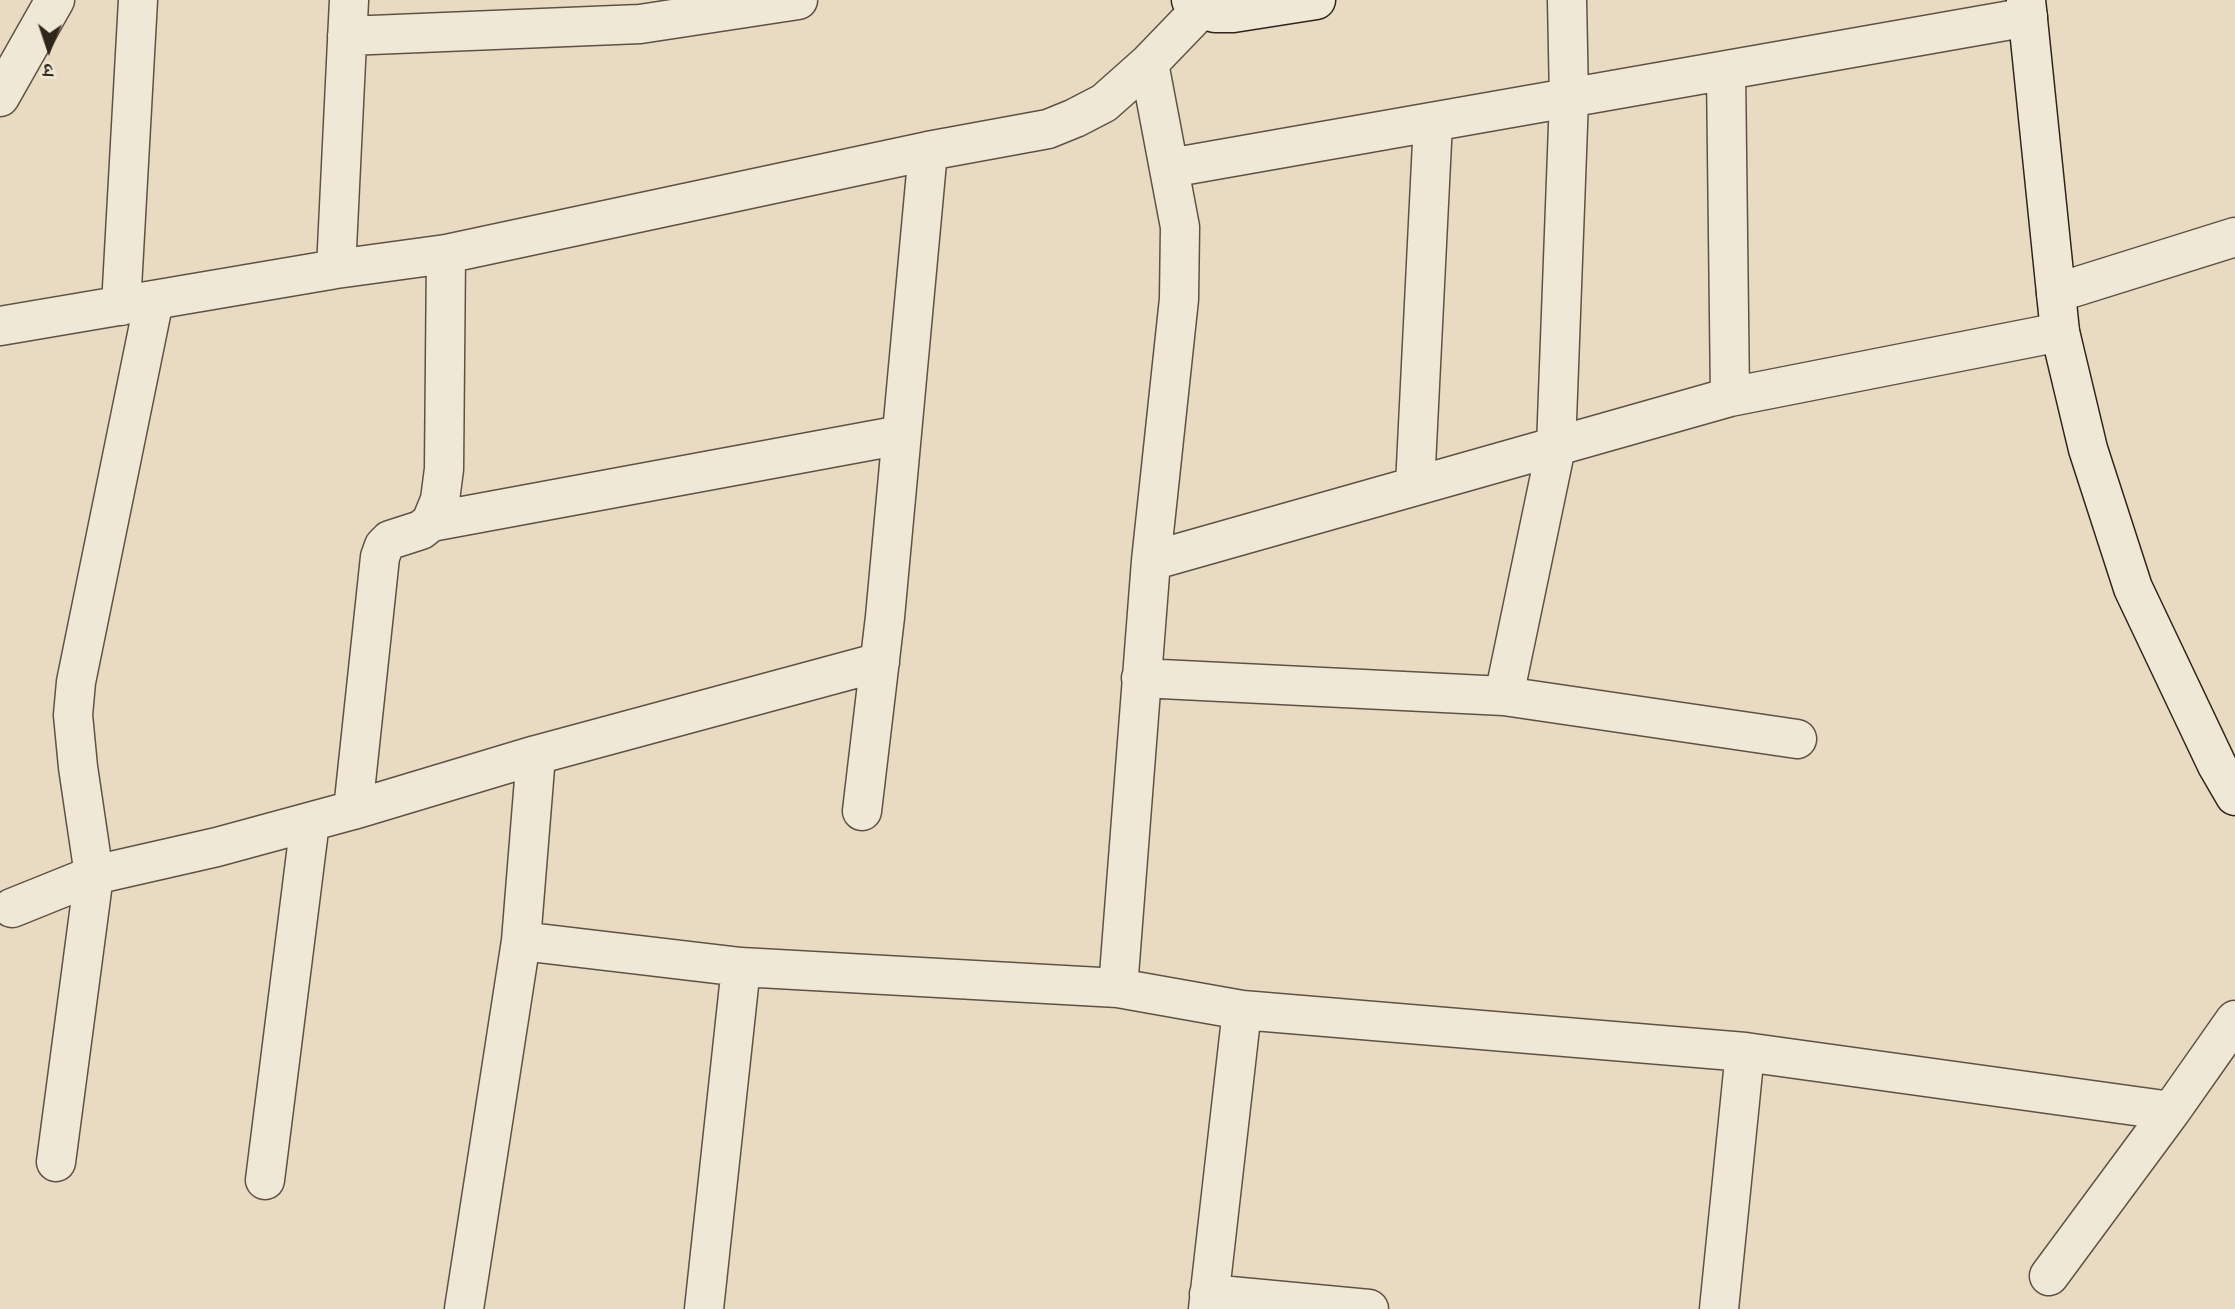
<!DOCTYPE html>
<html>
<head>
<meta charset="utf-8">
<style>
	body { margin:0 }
	#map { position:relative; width:2235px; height:1309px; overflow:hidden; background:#e8dbc2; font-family:Cardo,"Noto Serif Devanagari",serif }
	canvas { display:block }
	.north { position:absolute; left:14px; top:14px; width:70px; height:70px; -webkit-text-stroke:5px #f0e8d7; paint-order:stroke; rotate:182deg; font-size:19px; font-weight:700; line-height:28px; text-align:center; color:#31251b }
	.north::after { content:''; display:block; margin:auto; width:24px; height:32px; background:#31251b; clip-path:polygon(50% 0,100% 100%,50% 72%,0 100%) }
</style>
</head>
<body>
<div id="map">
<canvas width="2235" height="1309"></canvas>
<div class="north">उ</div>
</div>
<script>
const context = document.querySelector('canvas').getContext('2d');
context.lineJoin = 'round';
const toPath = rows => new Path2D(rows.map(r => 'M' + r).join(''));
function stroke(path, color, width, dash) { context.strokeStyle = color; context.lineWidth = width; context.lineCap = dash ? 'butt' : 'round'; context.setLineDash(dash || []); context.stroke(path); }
const street = toPath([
	[347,36,640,24,798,0],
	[1726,71,1730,397],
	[0,97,55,0],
	[1170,168,2028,17],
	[336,269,349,0],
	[2056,293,2235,237],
	[121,306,138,0],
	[0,326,336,269,446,254,928,151,1048,129,1075,118,1104,103,1149,63,1201,9],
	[1415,486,1433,122],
	[431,522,901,435],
	[1151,561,1730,397,2060,332],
	[1141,678,1504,696,1797,739],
	[1504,696,1556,447,1569,99,1567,0],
	[353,810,380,557,384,546,390,540,421,530,431,522,440,500,444,469,446,254],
	[862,811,885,617,928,151],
	[12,908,94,875,217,847,353,810,536,755,880,662],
	[521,941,741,967,1118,988,1242,1010,1745,1052,2171,1111],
	[1118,988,1151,561,1179,299,1180,227,1149,63],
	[56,1162,94,875,78,767,73,715,76,682,154,300],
	[265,1180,310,822],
	[2049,1276,2171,1111,2235,1020],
	[1209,1294,1369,1309],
	[464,1309,521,941,536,755],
	[704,1309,741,967],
	[1208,1309,1242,1010],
	[1719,1309,1745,1052]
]);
const secondary = toPath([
	[1191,0,1201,9,1215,13,1233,13,1316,0],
	[2026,0,2060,332,2088,449,2133,588,2217,765,2235,796]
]);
stroke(street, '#5f5245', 41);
stroke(secondary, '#31251b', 41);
stroke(street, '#f0e8d7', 38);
stroke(secondary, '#f0e8d7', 38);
</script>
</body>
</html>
